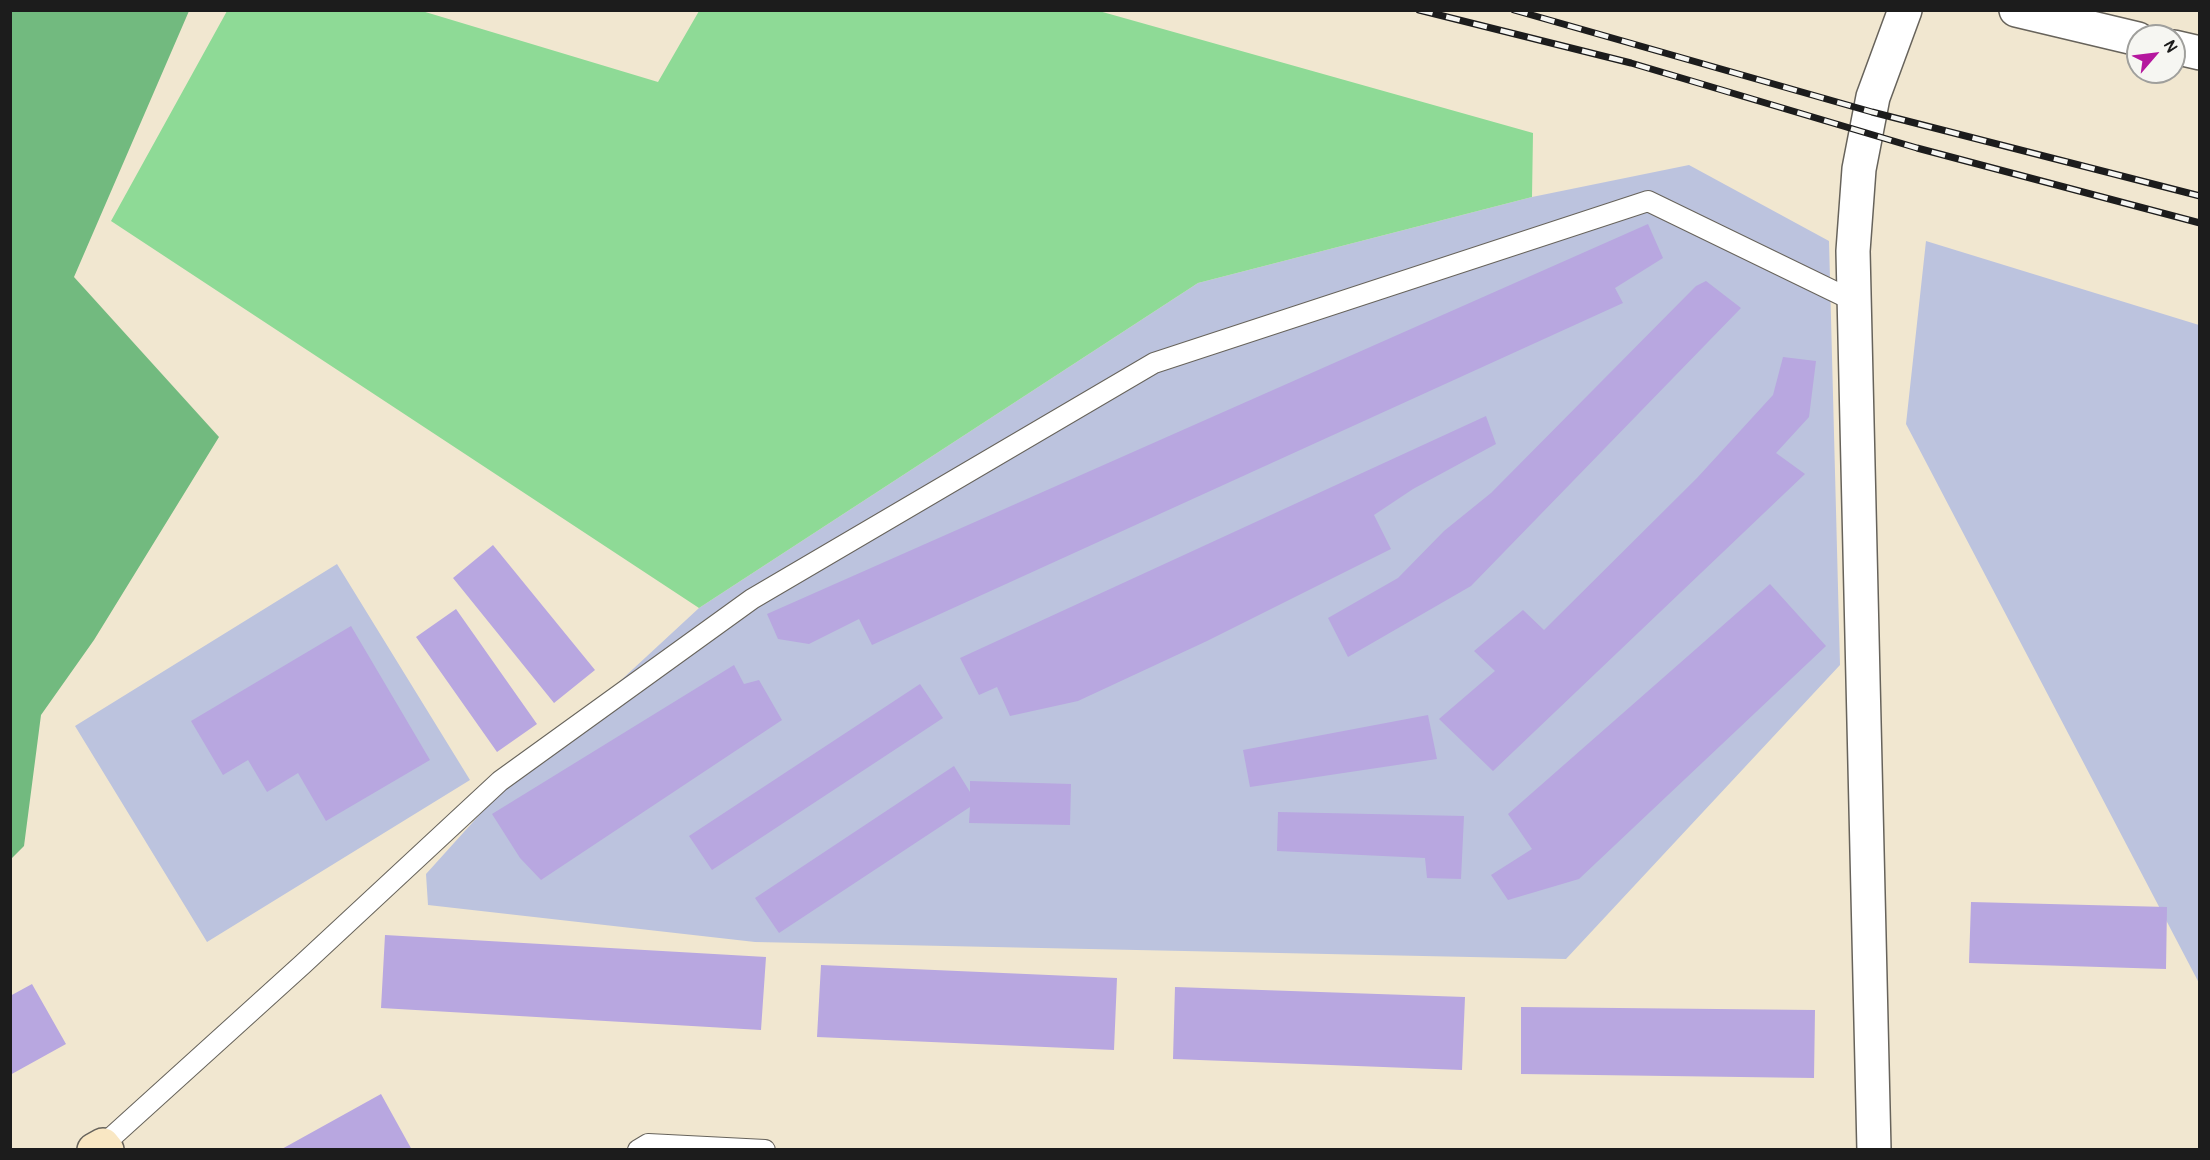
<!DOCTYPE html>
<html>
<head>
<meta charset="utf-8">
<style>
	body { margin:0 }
	#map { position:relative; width:2210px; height:1160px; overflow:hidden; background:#f1e7d0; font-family:Pangolin,sans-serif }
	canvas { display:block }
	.frame { position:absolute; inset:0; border:12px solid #1c1c1c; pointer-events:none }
	.north { position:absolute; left:2126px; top:24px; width:60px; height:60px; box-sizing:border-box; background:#f6f6f2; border:2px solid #9f9f9c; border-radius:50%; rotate:62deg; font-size:16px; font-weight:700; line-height:24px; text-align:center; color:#1c1c1c }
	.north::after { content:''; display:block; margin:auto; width:21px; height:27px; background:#b5179e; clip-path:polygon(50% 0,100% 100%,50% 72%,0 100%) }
</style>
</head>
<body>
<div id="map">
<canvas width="2210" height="1160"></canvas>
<div class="frame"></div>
<div class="north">N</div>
</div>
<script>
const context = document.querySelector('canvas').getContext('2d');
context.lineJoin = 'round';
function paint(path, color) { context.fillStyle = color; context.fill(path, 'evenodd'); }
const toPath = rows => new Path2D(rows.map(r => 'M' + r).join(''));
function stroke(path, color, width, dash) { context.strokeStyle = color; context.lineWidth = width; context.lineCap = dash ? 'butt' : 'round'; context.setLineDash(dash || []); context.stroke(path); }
paint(toPath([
	[1689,165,1829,241,1840,665,1566,959,755,942,428,905,426,874,500,792,699,608,1198,283,1532,197],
	[1926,241,2199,325,2199,983,1906,424],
	[337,564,470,780,207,942,75,726]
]), '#bcc3de');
paint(toPath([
	[227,11,422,11,658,82,699,11,1099,11,1533,133,1532,197,1198,283,699,608,111,221]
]), '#8eda96');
paint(toPath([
	[11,10,189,11,74,277,219,437,94,640,41,715,24,846,11,859]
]), '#72ba7f');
paint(toPath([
	[1648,224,1663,258,1615,288,1623,303,872,645,859,619,809,644,778,639,767,614],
	[1706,281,1741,308,1471,586,1348,657,1328,618,1398,578,1444,531,1491,493,1696,286],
	[1783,357,1816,361,1809,417,1776,453,1805,474,1493,771,1439,719,1495,671,1474,651,1523,610,1544,630,1697,478,1773,395],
	[1486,416,1496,444,1413,489,1374,515,1391,549,1207,641,1078,701,1010,716,997,687,979,695,960,658],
	[493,545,595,670,554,703,453,578],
	[1770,584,1826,646,1579,879,1508,900,1491,875,1532,849,1508,814],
	[456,609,537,724,497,752,416,637],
	[351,626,430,760,326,821,298,773,267,792,248,760,223,775,191,721],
	[734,665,744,684,759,680,782,720,541,880,520,858,492,814],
	[920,684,943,718,712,870,689,836],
	[1428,715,1437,759,1250,787,1243,750],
	[954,766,970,792,970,781,1071,784,1070,825,969,823,970,807,779,933,755,898],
	[1278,812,1464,816,1461,879,1427,878,1425,858,1277,851],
	[1971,902,2167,907,2166,969,1969,963],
	[385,935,766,957,761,1030,381,1008],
	[821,965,1117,978,1114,1050,817,1037],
	[32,984,66,1044,10,1075,10,996],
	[1175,987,1465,997,1462,1070,1173,1059],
	[1521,1007,1815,1010,1814,1078,1521,1074],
	[381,1094,412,1150,280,1150]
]), '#b8a7e0');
const lane = toPath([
	[103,1145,303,964,500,781,752,599,1154,363,1648,201,1854,301],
	[638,1150,648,1144,765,1150]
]);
const street = toPath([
	[2016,10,2138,39],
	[2174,47,2200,53],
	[1874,1150,1853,251,1859,169,1873,97,1905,10]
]);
const secondary = toPath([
	[94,1150,103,1145,107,1150]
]);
stroke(lane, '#67635b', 22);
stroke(street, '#67635b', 36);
stroke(secondary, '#67635b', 36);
stroke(lane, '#fff', 20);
stroke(street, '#fff', 33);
stroke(secondary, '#f9e7c3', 33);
const rail = toPath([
	[1419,10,1631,63,1917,148,2200,223],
	[1514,10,1872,112,2200,196]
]);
stroke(rail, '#1c1c1c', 7);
stroke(rail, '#f6f6f2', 4.5, [14]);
</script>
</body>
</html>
